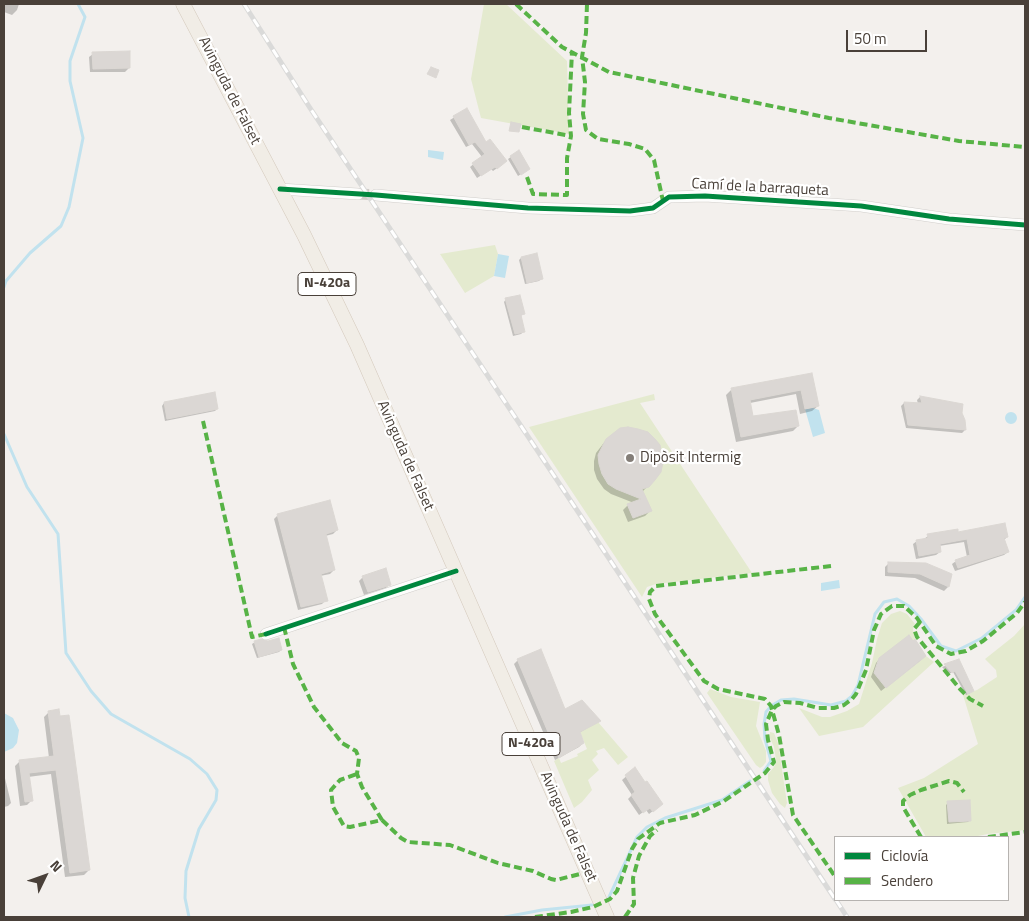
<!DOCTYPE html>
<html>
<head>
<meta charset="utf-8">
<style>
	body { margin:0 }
	#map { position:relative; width:1029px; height:921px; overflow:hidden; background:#f3f0ed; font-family:"Titillium Web",sans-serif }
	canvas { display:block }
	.frame { position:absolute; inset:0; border:5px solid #494039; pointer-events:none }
	.legend { position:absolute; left:834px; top:836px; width:175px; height:65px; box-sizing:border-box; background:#fff; border:1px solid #b6b3b0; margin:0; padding:6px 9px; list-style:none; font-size:15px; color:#494039 }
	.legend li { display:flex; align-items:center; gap:10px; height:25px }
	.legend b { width:25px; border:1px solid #b6b3b0 }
	.north { position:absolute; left:20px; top:851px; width:50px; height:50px; -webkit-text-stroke:4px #fff; paint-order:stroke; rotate:48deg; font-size:14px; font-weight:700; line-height:20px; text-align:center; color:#494039 }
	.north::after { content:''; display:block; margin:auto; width:18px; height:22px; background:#494039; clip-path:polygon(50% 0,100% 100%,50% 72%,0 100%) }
	.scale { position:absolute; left:846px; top:30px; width:81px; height:22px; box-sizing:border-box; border:2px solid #494039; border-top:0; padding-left:6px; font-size:15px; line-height:18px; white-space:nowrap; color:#494039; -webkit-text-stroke:4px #fff; paint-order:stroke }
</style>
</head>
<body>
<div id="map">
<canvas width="1029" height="921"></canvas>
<div class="frame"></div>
<ul class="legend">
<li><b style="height:6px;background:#00873e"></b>Ciclovía</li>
<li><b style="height:6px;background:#57b346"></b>Sendero</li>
</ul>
<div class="north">N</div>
<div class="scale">50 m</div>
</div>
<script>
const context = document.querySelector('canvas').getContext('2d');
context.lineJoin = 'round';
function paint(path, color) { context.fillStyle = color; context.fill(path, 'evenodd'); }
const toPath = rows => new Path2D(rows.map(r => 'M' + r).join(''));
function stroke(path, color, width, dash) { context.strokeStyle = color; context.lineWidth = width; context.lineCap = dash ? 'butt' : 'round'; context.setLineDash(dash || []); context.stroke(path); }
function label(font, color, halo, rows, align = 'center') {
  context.font = font + ' "Titillium Web",sans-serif'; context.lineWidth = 4.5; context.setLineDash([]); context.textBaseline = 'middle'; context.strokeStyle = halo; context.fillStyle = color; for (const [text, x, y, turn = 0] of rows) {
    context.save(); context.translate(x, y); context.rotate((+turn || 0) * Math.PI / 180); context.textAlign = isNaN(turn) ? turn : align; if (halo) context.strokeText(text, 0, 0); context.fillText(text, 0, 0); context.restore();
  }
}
paint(toPath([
	[484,4,506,4,567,61,569,134,481,118,471,79],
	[495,245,498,254,494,276,465,293,440,254],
	[654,394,655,400,640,403,752,573,656,584,647,587,642,597,529,427],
	[900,611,907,614,915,624,913,629,915,639,926,656,934,662,863,727,819,736,799,708,822,717,830,717,847,711,859,704,872,663,877,639,882,623,891,614],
	[1025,624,1025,830,988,834,973,837,926,837,898,788,924,778,978,744,963,695,977,690,997,677,996,670,985,659,1014,636],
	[710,689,731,697,760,702,756,726,766,751,766,762,763,766,760,768,756,765,707,693],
	[598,722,628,757,618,765,604,748,596,751,598,754,592,760,599,770,588,780,592,790,582,802,574,808,554,761,559,758,561,763,578,756,577,754,587,749,580,732],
	[770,732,774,733,778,743,787,803,785,808,780,804,772,793,768,780,768,774,774,767,776,760,774,747,770,738]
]), '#e4eacf');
paint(toPath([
	[428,150,444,152,443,160,428,157],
	[498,254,509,256,505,278,494,276],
	[813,408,819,410,825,433,813,437,805,409],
	'1005 418a6 6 0 1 1 12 0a6 6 0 1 1-12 0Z',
	[839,580,840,588,821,591,821,583],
	[4,713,13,718,19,730,17,743,13,748,4,752]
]), '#c1e2ee');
paint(toPath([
	[4,4,19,4,17,10,12,15,4,12],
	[93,54,129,68,125,72,90,72,89,57],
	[466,110,486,144,503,164,493,171,491,169,477,178,470,167,482,157,472,144,466,147,450,120],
	[518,152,526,171,518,176,508,159],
	[521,258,541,279,539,281,525,284,519,260],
	[506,299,523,313,521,316,524,331,521,334,513,336,504,302],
	[811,374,818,406,812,411,800,414,796,394,750,403,752,418,798,426,793,431,736,442,726,395,732,389],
	[920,397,962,405,961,413,964,420,965,430,962,433,906,428,901,406,904,403,918,404,917,400],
	[164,403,217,409,215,411,165,421,162,406],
	[606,440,654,480,642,492,650,511,645,516,628,522,623,510,628,505,634,503,611,494,604,489,597,479,594,470,594,461,596,453],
	[278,515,337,530,333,534,325,536,334,570,330,574,320,576,326,600,322,604,298,610,274,519],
	[957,533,1007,537,1004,540,1008,552,1004,555,955,571,952,564,956,561,967,557,964,542,939,546,940,552,936,555,916,559,913,544,917,541,924,539,928,536],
	[889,563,950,575,948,587,944,591,915,578,885,576,885,567],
	[363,577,390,584,386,588,364,595,359,581],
	[255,642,281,650,279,652,257,658,252,644],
	[880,658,921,660,881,691,871,677,876,663],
	[518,660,564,710,599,721,579,733,583,743,579,747,555,760,514,664],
	[959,661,970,693,966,695,953,672,949,674,942,667],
	[49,712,89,870,84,875,65,877,51,774,28,777,32,800,27,805,20,806,15,766,20,761,49,758,44,717],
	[635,769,658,807,649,814,646,810,639,815,628,799,632,795,622,780],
	[4,774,11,803,8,806,4,807],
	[948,803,970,820,968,822,947,824,946,805]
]), '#0003');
stroke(toPath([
	[4,287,6,281,30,253,61,226,69,207,83,138,70,81,70,61,85,17,78,4],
	[4,434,27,487,58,534,66,653,91,691,111,714,190,759,207,774,217,790,216,800,199,829,186,871,185,898,189,917],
	[764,771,771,761,765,739,764,724,766,712,771,706,781,700,794,699,831,705,846,701,852,696,858,685,875,614,884,602,897,599,909,606,921,619,941,646,956,651,982,638,1016,610,1025,597],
	[609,897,637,837,647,827,665,818,722,800,750,781],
	[505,917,542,910,592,905]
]), '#c1e2ee', 3);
const building = toPath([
	[130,51,130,68,93,69,92,52,130,51],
	[431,67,439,70,436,78,427,74,431,67],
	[467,108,486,142,490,139,507,161,497,169,495,167,481,176,472,163,485,154,475,142,469,145,453,116,467,108],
	[511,122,521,124,519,132,509,131,511,122],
	[519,150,530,169,521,175,510,156,519,150],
	[537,253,543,279,527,283,521,257,537,253],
	[520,295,525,314,521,315,525,332,515,334,505,298,520,295],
	[812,373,819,406,805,409,801,390,750,400,753,416,796,410,799,426,741,437,731,388,812,373],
	[215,392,218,409,167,419,164,402,215,392],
	[920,396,963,404,962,413,965,420,966,430,908,425,904,402,922,403,920,396],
	[628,427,638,429,648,432,655,439,660,445,663,462,661,472,655,480,649,487,642,489,652,511,633,518,627,504,641,499,616,489,608,484,602,474,599,464,598,455,606,439,620,428,628,427],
	[330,500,338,530,326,534,335,570,321,574,328,601,301,607,277,514,330,500],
	[1005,523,1008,537,1004,538,1009,552,958,568,955,560,970,555,967,539,940,544,941,552,919,556,916,540,928,538,927,534,958,529,958,532,1005,523],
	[888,562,926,563,952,574,949,587,920,574,888,572,888,562],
	[386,568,391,585,368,592,362,576,386,568],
	[909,635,913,641,915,639,926,656,886,688,874,673,879,658,909,635],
	[279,638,282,650,259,657,254,641,261,639,268,641,279,638],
	[541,649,565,709,582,700,601,721,580,732,584,743,559,758,517,659,541,649],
	[959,659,974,691,968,694,955,671,952,673,944,664,959,659],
	[59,709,60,716,69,715,90,870,70,873,56,770,29,773,33,801,25,802,19,760,54,756,48,711,59,709],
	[635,767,645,782,647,781,663,804,653,812,650,808,643,813,631,795,635,792,625,775,635,767],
	[970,800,971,821,949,822,947,801,970,800]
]);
paint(building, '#dbd7d4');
stroke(building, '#dbd7d3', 1);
stroke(toPath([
	[358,194,376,195]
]), '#d1cdc9', 11, [11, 5.5]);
const minor = toPath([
	[280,189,358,194],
	[376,195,528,208,630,211,653,208,669,197,705,196,861,206,949,219,1025,225],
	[266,634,456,571]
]);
const major = toPath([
	[183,4,304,235,357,345,607,917]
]);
stroke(minor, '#d1cecb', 12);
stroke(major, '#d4c9bc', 15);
stroke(minor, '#fdfdfc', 11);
stroke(major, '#f1ede6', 14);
const rail = toPath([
	[244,4,310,108,835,899],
	[836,900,847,917]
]);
stroke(rail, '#dadad9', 5);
stroke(rail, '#fff', 3, [9]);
stroke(toPath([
	[516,4,562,47,609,72,829,118,959,141,1025,147],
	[587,4,586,33,582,57,585,82,583,114,586,130,598,139,629,144,645,149,654,160,663,201],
	[522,127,571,136],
	[527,177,533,194,567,195,567,158,571,136,569,113,572,52],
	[203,421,252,637,266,634],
	[831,566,656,586,650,592,649,599,655,614,704,681,718,689,765,699,771,706,779,735,793,815,834,875,835,874],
	[920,622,914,629,917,637,960,689,970,699,983,706],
	[284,627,293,664,314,707,342,743,356,751,359,758,357,774,362,787,382,820,350,827,344,826,333,807,331,790,340,780,357,774],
	[382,820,401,838,408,842,450,845,498,863,533,871,551,879,556,880,588,872],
	[921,837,903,807,903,801,910,795,921,790,949,781,957,783,964,792],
	[988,837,1025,832],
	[535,917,571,912,593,907,610,899,617,891,632,849,638,839,660,823,695,815,724,801,765,773,774,762,768,740,766,724,772,710,776,706,784,702,800,703,818,708,834,708,844,705,852,699,856,694,866,670,874,630,881,614,892,606,904,606,917,618,936,646,951,654,966,651,983,641,1017,613,1025,602],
	[625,917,634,904,633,878,639,856,650,836,657,830]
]), '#57b346', 4, [8, 4]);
stroke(toPath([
	[280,189,376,195,528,208,630,211,653,208,669,197,705,196,861,206,949,219,1025,225],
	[266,634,456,571]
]), '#00873e', 5);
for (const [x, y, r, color] of [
	[630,458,5,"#847e78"]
]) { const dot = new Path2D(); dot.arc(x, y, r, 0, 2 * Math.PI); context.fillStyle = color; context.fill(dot); stroke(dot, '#fff', 2); }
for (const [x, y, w] of [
	[327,284,58],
	[531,744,58]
]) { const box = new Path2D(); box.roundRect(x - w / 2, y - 11.5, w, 23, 4); context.fillStyle = '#fff'; context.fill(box); stroke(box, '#494039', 1); }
label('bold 14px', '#494039', null, [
	["N-420a",327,284],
	["N-420a",531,744]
]);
label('15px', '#494039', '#fff', [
	["Avinguda de Falset",229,91,63],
	["Camí de la barraqueta",760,188,3],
	["Avinguda de Falset",405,456,66],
	["Avinguda de Falset",568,827,66]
]);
label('15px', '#494039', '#fff', [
	["Dipòsit Intermig",640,458]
], 'left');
</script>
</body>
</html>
